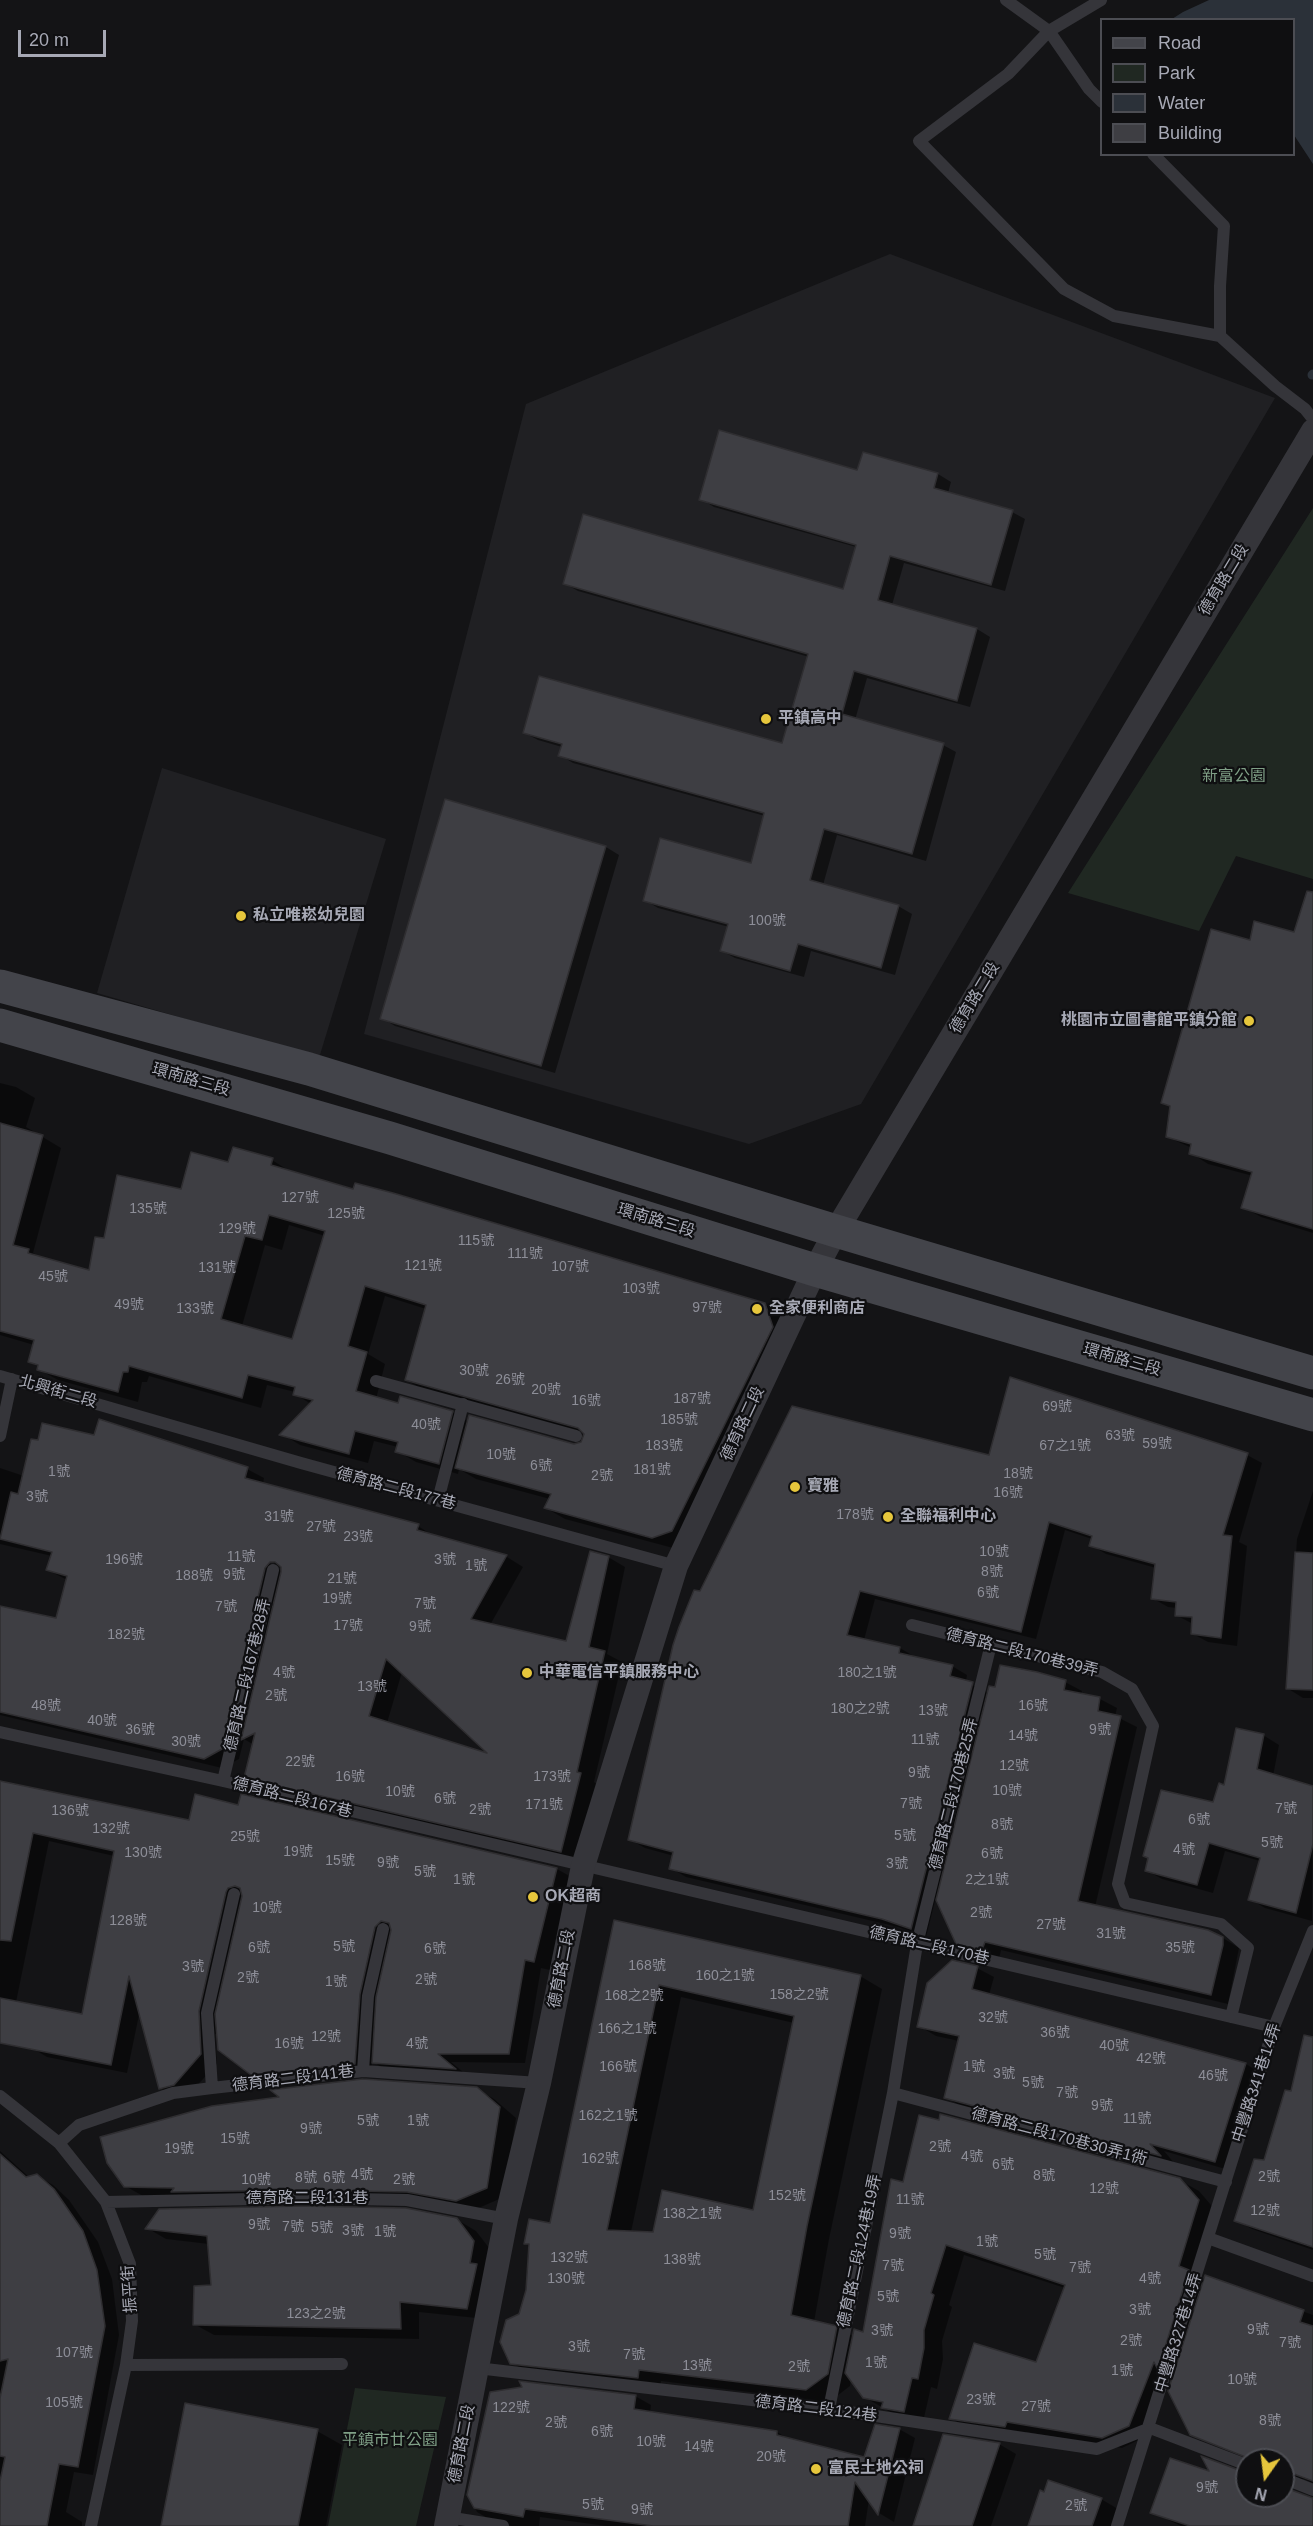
<!DOCTYPE html>
<html>
<head>
<meta charset="utf-8">
<style>
	body { margin:0 }
	#map { position:relative; width:1313px; height:2526px; overflow:hidden; background:#141416; font-family:Arial,sans-serif }
	canvas { display:block }
	.legend { position:absolute; left:1100px; top:18px; width:195px; height:138px; box-sizing:border-box; background:#0f0f11; border:2px solid #4c4d53; margin:0; padding:8px 10px; list-style:none; font-size:18px; color:#a7a9b5 }
	.legend li { display:flex; align-items:center; gap:12px; height:30px }
	.legend b { width:30px; border:2px solid #4c4d53 }
	.north { position:absolute; left:1235px; top:2448px; width:60px; height:60px; box-sizing:border-box; background:#0f0f11; border:2px solid #4c4d53; border-radius:50%; rotate:194deg; font-size:16px; font-weight:700; line-height:24px; text-align:center; color:#a7a9b5 }
	.north::after { content:''; display:block; margin:auto; width:21px; height:27px; background:#e6c63c; clip-path:polygon(50% 0,100% 100%,50% 72%,0 100%) }
	.scale { position:absolute; left:18px; top:30px; width:88px; height:27px; box-sizing:border-box; border:3px solid #a7a9b5; border-top:0; padding-left:8px; font-size:18px; line-height:21px; white-space:nowrap; color:#a7a9b5; -webkit-text-stroke:4px #0f0f11; paint-order:stroke }
</style>
</head>
<body>
<div id="map">
<canvas width="1313" height="2526"></canvas>
<ul class="legend">
<li><b style="height:8px;background:#43444a"></b>Road</li>
<li><b style="height:16px;background:#202822"></b>Park</li>
<li><b style="height:16px;background:#2b3139"></b>Water</li>
<li><b style="height:16px;background:#3e3e43"></b>Building</li>
</ul>
<div class="north">N</div>
<div class="scale">20 m</div>
</div>
<script>
const context = document.querySelector('canvas').getContext('2d');
context.lineJoin = 'round';
function paint(path, color) { context.fillStyle = color; context.fill(path, 'evenodd'); }
const toPath = rows => new Path2D(rows.map(r => 'M' + r).join(''));
function stroke(path, color, width, dash) { context.strokeStyle = color; context.lineWidth = width; context.lineCap = dash ? 'butt' : 'round'; context.setLineDash(dash || []); context.stroke(path); }
function label(font, color, halo, rows, align = 'center') {
  context.font = font + ' Arial,"Noto Sans TC",sans-serif'; context.lineWidth = 4.5; context.setLineDash([]); context.textBaseline = 'middle'; context.strokeStyle = halo; context.fillStyle = color; for (const [text, x, y, turn = 0] of rows) {
    context.save(); context.translate(x, y); context.rotate((+turn || 0) * Math.PI / 180); context.textAlign = isNaN(turn) ? turn : align; if (halo) context.strokeText(text, 0, 0); context.fillText(text, 0, 0); context.restore();
  }
}
paint(toPath([
	[890,254,1275,398,861,1104,749,1144,364,1034,526,404],
	[162,768,386,839,319,1058,97,993]
]), '#202023');
paint(toPath([
	[1313,508,1313,879,1236,856,1199,931,1068,893],
	[355,2388,446,2397,416,2526,328,2526]
]), '#202822');
paint(toPath([
	[1209,0,1313,0,1313,164,1294,135,1294,20,1172,19,1183,12]
]), '#2b3139');
paint(toPath([
	[858,471,938,474,951,482,948,493,1012,512,1025,519,1005,591,904,563,892,605,977,629,990,637,970,707,867,678,855,720,943,745,956,752,926,861,837,835,823,885,898,906,912,914,895,975,811,951,804,977,735,958,722,951,729,927,658,908,645,900,752,865,765,816,573,763,560,755,562,747,538,740,525,733,783,745,809,657,578,591,564,583,844,591,856,547,714,507,701,499],
	[606,847,619,855,555,1073,395,1026,382,1018],
	[1313,898,1313,1233,1261,1217,1243,1207,1253,1176,1208,1164,1191,1153,1192,1148,1167,1137,1171,1107,1163,1102,1251,942,1295,934],
	[0,1083,16,1087,35,1098,26,1127,61,1148,33,1253,42,1258,90,1271,106,1240,182,1191,229,1164,272,1160,291,1172,765,1304,784,1315,673,1548,565,1519,546,1508,550,1499,476,1479,459,1469,458,1474,416,1462,397,1451,398,1447,374,1441,368,1463,300,1445,282,1434,311,1404,295,1394,295,1392,267,1385,261,1408,149,1376,147,1382,142,1382,138,1402,58,1380,38,1369,39,1367,29,1361,34,1345,0,1335],
	[289,1225,325,1236,293,1341,242,1326,265,1245,282,1250],
	[385,1296,426,1309,406,1380,426,1391,586,1435,582,1443,574,1446,467,1421,452,1412,399,1405,376,1399,385,1364,368,1354],
	[1247,1455,1262,1463,1239,1542,1247,1546,1237,1646,1208,1642,1193,1634,1193,1624,1176,1615,1177,1608,1168,1607,1152,1598,1156,1568,1106,1554,1091,1545,1092,1539,1065,1530,1036,1639,875,1599,864,1640,900,1648,915,1657,952,1666,967,1675,966,1682,989,1693,1065,1682,1082,1691,1081,1695,1100,1699,1117,1708,1115,1716,1137,1727,1095,1907,1223,1938,1239,1948,1228,2004,1001,1950,999,1959,974,1953,957,1943,936,1897,926,1937,898,1927,686,1877,671,1868,674,1856,645,1848,629,1839,700,1593,990,1457],
	[0,1468,24,1476,247,1469,264,1478,263,1484,418,1526,435,1537,507,1557,523,1567,490,1625,567,1643,608,1557,625,1567,607,1654,622,1662,594,1782,598,1785,579,1860,263,1787,246,1777,254,1745,244,1739,239,1759,222,1768,0,1715,0,1607,57,1620,67,1580,48,1570,52,1556,0,1544],
	[264,1557,282,1568,282,1571,263,1560],
	[402,1672,493,1756,387,1723],
	[1313,1491,1313,1698,1303,1698,1287,1688,1297,1539],
	[1263,1735,1279,1745,1273,1776,1313,1788,1312,1921,1265,1908,1250,1899,1260,1861,1225,1851,1213,1893,1162,1879,1146,1870,1214,1804],
	[242,1795,557,1869,573,1878,550,1970,541,1968,525,2063,451,2062,469,2077,389,2072,372,2061,371,2072,268,2084,252,2074,218,2034,215,2034,217,2064,190,2093,176,2097,160,2088,140,2010,127,2073,47,2057,32,2048,83,2016,114,1856,49,1841,14,2012,0,2010,0,1801,191,1821,239,1807],
	[615,1922,860,1976,882,1989,829,2239,814,2322,837,2327,854,2337,864,2333,904,2184,1179,2180,1199,2191,1217,2212,1198,2276,1205,2280,1206,2277,1313,2315,1313,2483,1304,2479,1295,2480,1292,2485,1292,2492,1313,2499,1313,2526,1181,2526,1152,2512,1212,2474,1247,2474,1247,2496,1283,2496,1283,2460,1252,2460,1209,2443,1191,2433,1174,2377,1171,2375,1147,2436,1122,2448,1026,2432,1024,2437,969,2428,950,2418,1037,2364,1065,2288,964,2255,949,2305,952,2307,942,2341,943,2359,937,2389,931,2387,923,2422,901,2418,864,2397,851,2379,850,2386,829,2402,661,2381,660,2390,534,2376,512,2363,527,2290,530,2246,525,2243,551,2225],
	[681,1997,794,2023,754,2212,655,2233,631,2232],
	[977,1968,994,1977,989,1995,1246,2064,1262,2074,1232,2171,1164,2151,1175,2164,962,2107,946,2097,959,2041,936,2036,919,2026],
	[1313,2051,1313,2250,1252,2229,1236,2220,1265,2162,1292,2093],
	[477,2089,494,2099,516,2118,504,2197,474,2210,425,2201,143,2196,125,2186,283,2098],
	[0,2151,30,2178,37,2176,53,2185,69,2200,98,2242,112,2279,119,2335,93,2475,74,2472,66,2512,82,2522,82,2526,0,2526],
	[456,2219,476,2231,493,2253,486,2319,419,2312,419,2339,214,2335,194,2324,212,2286,209,2244,166,2239,147,2228],
	[635,2396,651,2405,650,2413,777,2432,792,2441,865,2459,899,2429,915,2438,894,2522,879,2513,869,2499,865,2526,606,2526,540,2517,539,2526,512,2526,494,2522,477,2512,468,2494],
	[317,2431,342,2445,326,2526,163,2526],
	[999,2444,1016,2454,991,2526,915,2526],
	[1101,2499,1118,2509,1112,2526,1029,2526]
]), '#0007');
stroke(toPath([
	[1312,375,1313,374]
]), '#2b3139', 9);
const building = toPath([
	[719,430,857,470,863,452,938,473,934,488,1013,510,991,585,890,556,878,600,977,628,957,701,854,671,842,714,944,743,912,854,824,829,810,880,899,905,881,968,798,944,790,971,720,951,728,924,643,901,660,838,751,863,764,813,558,756,562,744,523,733,539,676,782,743,808,654,563,584,583,514,843,589,856,545,699,500,719,430],
	[445,799,606,846,541,1066,380,1019,445,799],
	[1307,891,1313,892,1313,1229,1241,1208,1252,1172,1189,1154,1191,1144,1166,1137,1170,1106,1161,1103,1211,929,1250,940,1254,921,1294,932,1307,891],
	[0,1123,43,1135,13,1245,29,1249,28,1253,89,1270,95,1237,104,1238,117,1175,181,1189,191,1152,228,1162,233,1147,273,1158,271,1165,326,1181,353,1189,355,1183,393,1193,765,1303,773,1327,672,1531,652,1538,544,1508,551,1494,455,1468,469,1415,574,1444,581,1442,584,1434,578,1428,405,1380,426,1305,365,1286,348,1346,367,1352,356,1391,398,1403,400,1396,453,1411,439,1464,395,1452,398,1442,355,1431,349,1454,279,1435,313,1400,293,1395,295,1387,248,1375,242,1398,129,1366,128,1372,123,1372,118,1392,37,1370,38,1365,28,1362,34,1340,0,1331,0,1123],
	[269,1215,325,1231,292,1339,221,1319,245,1236,262,1240,269,1215],
	[1010,1377,1248,1453,1223,1535,1232,1536,1221,1638,1191,1634,1192,1617,1175,1616,1176,1602,1151,1599,1155,1564,1089,1546,1092,1536,1049,1522,1021,1632,860,1591,847,1635,900,1647,899,1653,953,1665,950,1676,973,1682,911,1929,882,1919,669,1869,673,1852,628,1840,673,1645,679,1627,694,1590,700,1591,792,1406,989,1455,1010,1377],
	[99,1419,248,1467,245,1478,419,1524,417,1530,507,1555,471,1619,566,1641,590,1551,609,1556,589,1647,605,1651,577,1772,581,1773,561,1852,244,1778,255,1733,241,1740,281,1572,281,1567,275,1562,270,1562,265,1568,222,1749,204,1759,0,1712,0,1606,56,1618,67,1576,46,1570,52,1552,0,1539,11,1492,18,1494,31,1439,38,1440,42,1423,94,1435,99,1419],
	[386,1659,487,1753,369,1716,386,1659],
	[1295,1552,1313,1553,1313,1690,1286,1689,1295,1552],
	[1000,1665,1037,1672,1066,1680,1064,1690,1100,1697,1098,1711,1121,1716,1078,1901,1208,1930,1223,1937,1223,1945,1211,1995,985,1942,982,1950,956,1944,936,1900,989,1686,995,1687,1000,1665],
	[1236,1728,1264,1734,1257,1769,1313,1786,1313,1844,1296,1913,1248,1900,1260,1858,1209,1843,1197,1885,1145,1871,1148,1858,1143,1856,1161,1790,1213,1802,1219,1783,1224,1785,1236,1728],
	[0,1781,189,1820,195,1794,238,1805,241,1794,557,1868,534,1962,525,1960,509,2054,438,2054,456,2069,372,2063,376,1997,391,1930,389,1923,381,1921,375,1927,360,1994,355,2064,251,2075,218,2050,215,2014,242,1896,240,1888,235,1886,228,1888,226,1892,199,2011,201,2054,174,2085,159,2089,129,1976,111,2065,0,2043,0,1998,82,2014,114,1851,33,1833,11,1941,0,1940,0,1781],
	[614,1920,861,1975,807,2226,791,2315,837,2326,828,2374,806,2390,639,2370,638,2378,510,2364,500,2342,506,2320,519,2314,526,2290,529,2244,524,2244,529,2219,550,2223,614,1920],
	[659,1985,794,2016,753,2210,662,2190,653,2232,607,2230,659,1985],
	[952,1960,978,1966,972,1989,1246,2063,1215,2162,1150,2144,1161,2156,944,2098,959,2036,917,2027,927,1983,952,1960],
	[1304,2035,1313,2037,1313,2247,1234,2221,1254,2159,1264,2160,1285,2090,1291,2091,1304,2035],
	[363,2079,477,2087,500,2107,487,2188,456,2201,407,2192,301,2190,171,2192,174,2188,124,2187,107,2163,100,2137,212,2106,279,2097,270,2090,363,2079],
	[940,2114,1180,2178,1199,2200,1179,2266,1189,2270,1158,2370,1154,2362,1129,2426,1102,2438,1007,2422,1005,2427,949,2419,974,2343,1036,2362,1065,2285,946,2245,931,2293,934,2295,924,2330,924,2348,918,2379,912,2378,904,2412,881,2408,883,2402,863,2398,845,2373,854,2329,863,2332,891,2179,903,2182,919,2115,939,2120,940,2114],
	[0,2154,26,2177,37,2174,54,2189,83,2231,97,2270,105,2326,78,2467,59,2464,47,2526,0,2526,0,2481,5,2457,0,2456,0,2398,8,2359,0,2361,0,2154],
	[301,2206,406,2208,457,2218,474,2241,470,2263,477,2264,467,2309,400,2302,401,2329,193,2325,194,2286,211,2285,207,2236,145,2229,159,2209,301,2206],
	[1205,2275,1304,2310,1300,2322,1313,2326,1313,2481,1283,2470,1283,2460,1253,2460,1190,2435,1168,2391,1205,2275],
	[519,2381,636,2395,634,2409,777,2431,777,2435,864,2457,875,2424,900,2428,878,2515,855,2482,848,2526,653,2526,525,2509,523,2517,474,2508,467,2495,490,2392,522,2387,519,2381],
	[185,2403,318,2429,298,2526,161,2526,185,2403],
	[943,2434,1000,2443,972,2526,913,2526,943,2434],
	[1201,2456,1247,2473,1247,2496,1283,2496,1283,2487,1313,2498,1313,2526,1190,2526,1150,2513,1170,2458,1209,2471,1201,2456],
	[1048,2480,1102,2498,1092,2526,1028,2526,1040,2490,1044,2492,1048,2480]
]);
paint(building, '#3e3e43');
stroke(building, '#2f2e31', 1.5);
stroke(toPath([
	[1006,0,1049,31,1101,0],
	[1102,102,1089,89,1049,31,1008,74,919,141,1064,289,1114,316,1220,336,1275,386,1305,409,1313,419],
	[1153,154,1224,226,1220,286,1220,336],
	[0,1376,301,1463,676,1566],
	[376,1381,576,1436],
	[0,1436,12,1379],
	[438,1500,463,1404],
	[912,1625,1102,1672,1132,1689,1153,1726,1118,1884,1125,1903,1221,1924,1248,1948,1231,2017],
	[0,1732,223,1781,1274,2027],
	[223,1781,273,1570],
	[363,2071,368,1996,383,1929],
	[212,2088,207,2013,234,1894],
	[893,2093,1226,2182],
	[0,2096,59,2143,106,2202,130,2264,132,2321,126,2365,91,2526],
	[59,2143,79,2125,173,2093,212,2088,363,2071,539,2083],
	[106,2202,301,2198,407,2200,506,2219],
	[1208,2238,1313,2276],
	[126,2365,342,2364],
	[477,2368,829,2409,1097,2449,1150,2428],
	[829,2409,893,2093,917,1944,991,1644],
	[1150,2428,1247,2465],
	[1283,2478,1313,2490],
	[447,2517,503,2526],
	[1117,2526,1274,2027,1313,1931]
]), '#35353a', 12);
stroke(toPath([
	[446,2526,506,2219,539,2083,583,1866,676,1566,815,1270,836,1231,1313,431]
]), '#35353a', 24);
stroke(toPath([
	[0,986,309,1069,836,1231,1313,1373],
	[0,1025,390,1138,815,1270,1313,1415]
]), '#43444a', 33);
for (const [x, y, r, color] of [
	[766,719,6,"#e6c63c"],
	[241,916,6,"#e6c63c"],
	[1249,1021,6,"#e6c63c"],
	[757,1309,6,"#e6c63c"],
	[795,1487,6,"#e6c63c"],
	[888,1517,6,"#e6c63c"],
	[527,1673,6,"#e6c63c"],
	[533,1897,6,"#e6c63c"],
	[816,2469,6,"#e6c63c"]
]) { const dot = new Path2D(); dot.arc(x, y, r, 0, 2 * Math.PI); context.fillStyle = color; context.fill(dot); stroke(dot, '#0f0f11', 2); }
label('14px', '#8d8e98', null, [
	["100號",767,921],
	["127號",300,1198],
	["135號",148,1209],
	["125號",346,1214],
	["129號",237,1229],
	["115號",476,1241],
	["111號",525,1254],
	["121號",423,1266],
	["107號",570,1267],
	["131號",217,1268],
	["45號",53,1277],
	["103號",641,1289],
	["49號",129,1305],
	["97號",707,1308],
	["133號",195,1309],
	["30號",474,1371],
	["26號",510,1380],
	["20號",546,1390],
	["187號",692,1399],
	["16號",586,1401],
	["69號",1057,1407],
	["185號",679,1420],
	["40號",426,1425],
	["63號",1120,1436],
	["59號",1157,1444],
	["183號",664,1446],
	["67之1號",1065,1446],
	["10號",501,1455],
	["6號",541,1466],
	["181號",652,1470],
	["1號",59,1472],
	["18號",1018,1474],
	["2號",602,1476],
	["16號",1008,1493],
	["3號",37,1497],
	["178號",855,1515],
	["31號",279,1517],
	["27號",321,1527],
	["23號",358,1537],
	["10號",994,1552],
	["11號",241,1557],
	["196號",124,1560],
	["3號",445,1560],
	["1號",476,1566],
	["8號",992,1572],
	["9號",234,1575],
	["188號",194,1576],
	["21號",342,1579],
	["6號",988,1593],
	["19號",337,1599],
	["7號",425,1604],
	["7號",226,1607],
	["17號",348,1626],
	["9號",420,1627],
	["182號",126,1635],
	["4號",284,1673],
	["180之1號",867,1673],
	["13號",372,1687],
	["2號",276,1696],
	["48號",46,1706],
	["16號",1033,1706],
	["180之2號",860,1709],
	["13號",933,1711],
	["40號",102,1721],
	["36號",140,1730],
	["9號",1100,1730],
	["14號",1023,1736],
	["11號",925,1740],
	["30號",186,1742],
	["22號",300,1762],
	["12號",1014,1766],
	["9號",919,1773],
	["16號",350,1777],
	["173號",552,1777],
	["10號",1007,1791],
	["10號",400,1792],
	["6號",445,1799],
	["7號",911,1804],
	["171號",544,1805],
	["7號",1286,1809],
	["2號",480,1810],
	["136號",70,1811],
	["6號",1199,1820],
	["8號",1002,1825],
	["132號",111,1829],
	["5號",905,1836],
	["25號",245,1837],
	["5號",1272,1843],
	["4號",1184,1850],
	["19號",298,1852],
	["130號",143,1853],
	["6號",992,1854],
	["15號",340,1861],
	["9號",388,1863],
	["3號",897,1864],
	["5號",425,1872],
	["1號",464,1880],
	["2之1號",987,1880],
	["10號",267,1908],
	["2號",981,1913],
	["128號",128,1921],
	["27號",1051,1925],
	["31號",1111,1934],
	["5號",344,1947],
	["6號",259,1948],
	["35號",1180,1948],
	["6號",435,1949],
	["168號",647,1966],
	["3號",193,1967],
	["160之1號",725,1976],
	["2號",248,1978],
	["2號",426,1980],
	["1號",336,1982],
	["158之2號",799,1995],
	["168之2號",634,1996],
	["32號",993,2018],
	["166之1號",627,2029],
	["36號",1055,2033],
	["12號",326,2037],
	["16號",289,2044],
	["4號",417,2044],
	["40號",1114,2046],
	["42號",1151,2059],
	["166號",618,2067],
	["1號",974,2067],
	["3號",1004,2074],
	["46號",1213,2076],
	["5號",1033,2083],
	["7號",1067,2093],
	["9號",1102,2106],
	["162之1號",608,2116],
	["11號",1137,2119],
	["5號",368,2121],
	["1號",418,2121],
	["9號",311,2129],
	["15號",235,2139],
	["2號",940,2147],
	["19號",179,2149],
	["4號",972,2157],
	["162號",600,2159],
	["6號",1003,2165],
	["4號",362,2175],
	["8號",1044,2176],
	["2號",1269,2177],
	["8號",306,2178],
	["6號",334,2178],
	["10號",256,2180],
	["2號",404,2180],
	["12號",1104,2189],
	["152號",787,2196],
	["11號",910,2200],
	["12號",1265,2211],
	["138之1號",692,2214],
	["9號",259,2225],
	["7號",293,2227],
	["5號",322,2228],
	["3號",353,2231],
	["1號",385,2232],
	["9號",900,2234],
	["1號",987,2242],
	["5號",1045,2255],
	["132號",569,2258],
	["138號",682,2260],
	["7號",893,2266],
	["7號",1080,2268],
	["130號",566,2279],
	["4號",1150,2279],
	["5號",888,2297],
	["3號",1140,2310],
	["123之2號",316,2314],
	["9號",1258,2330],
	["3號",882,2331],
	["2號",1131,2341],
	["7號",1290,2343],
	["3號",579,2347],
	["107號",74,2353],
	["7號",634,2355],
	["1號",876,2363],
	["13號",697,2366],
	["2號",799,2367],
	["1號",1122,2371],
	["10號",1242,2380],
	["23號",981,2400],
	["105號",64,2403],
	["27號",1036,2407],
	["122號",511,2408],
	["8號",1270,2421],
	["2號",556,2423],
	["6號",602,2432],
	["10號",651,2442],
	["14號",699,2447],
	["20號",771,2457],
	["9號",1207,2488],
	["5號",593,2505],
	["2號",1076,2506],
	["9號",642,2510]
]);
label('16px', '#a7a9b5', '#0f0f11', [
	["德育路二段",1224,580,-59],
	["德育路二段",975,998,-59],
	["環南路三段",191,1080,16],
	["環南路三段",656,1221,17],
	["環南路三段",1122,1360,16],
	["北興街二段",58,1392,16],
	["德育路二段",743,1424,-65],
	["德育路二段177巷",396,1489,15],
	["德育路二段170巷39弄",1022,1653,14],
	["德育路二段167巷28弄",248,1675,-77],
	["德育路二段170巷25弄",954,1794,-76],
	["德育路二段167巷",292,1798,14],
	["德育路二段170巷",929,1946,13],
	["德育路二段",562,1969,-79],
	["德育路二段141巷",293,2079,-7],
	["中豐路341巷14弄",1257,2083,-72],
	["德育路二段170巷30弄1衖",1059,2137,15],
	["德育路二段131巷",307,2199],
	["德育路二段124巷19弄",860,2251,-78],
	["振平街",130,2289,-94],
	["中豐路327巷14弄",1179,2333,-73],
	["德育路二段124巷",816,2409,7],
	["德育路二段",462,2444,-79]
]);
label('bold 16px', '#a7a9b5', '#0f0f11', [
	["平鎮高中",778,719],
	["私立唯崧幼兒園",253,916],
	["桃園市立圖書館平鎮分館",1237,1021,"right"],
	["全家便利商店",769,1309],
	["寶雅",807,1487],
	["全聯福利中心",900,1517],
	["中華電信平鎮服務中心",539,1673],
	["OK超商",545,1897],
	["富民土地公祠",828,2469]
], 'left');
label('16px', '#7f9f86', '#0f0f11', [
	["新富公園",1234,777],
	["平鎮市廿公園",390,2441]
]);
</script>
</body>
</html>
